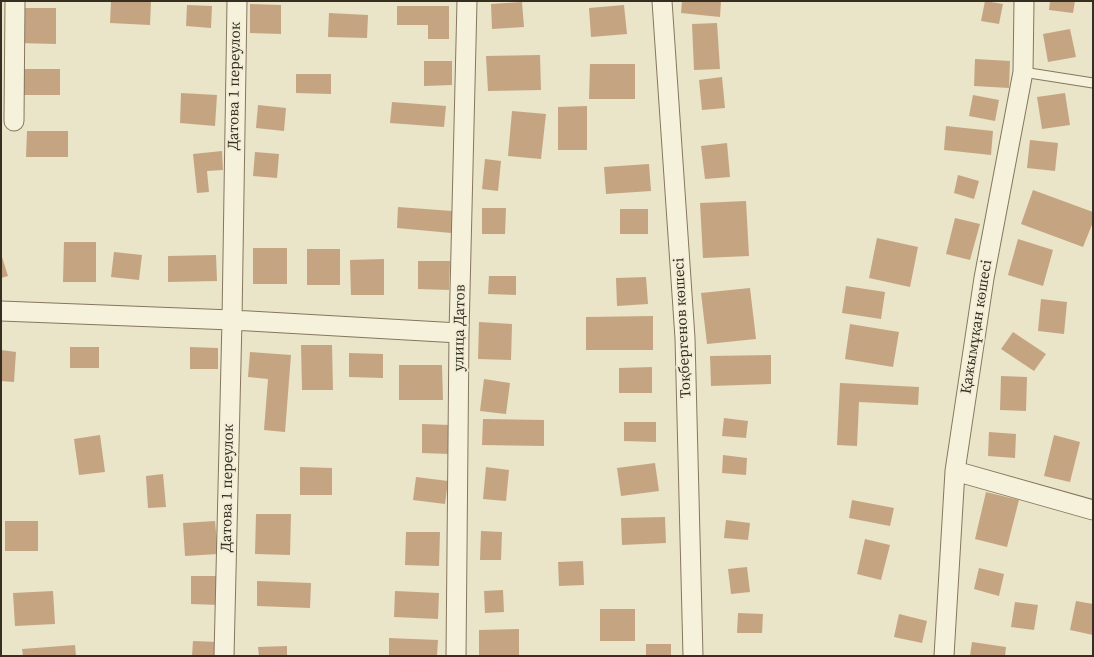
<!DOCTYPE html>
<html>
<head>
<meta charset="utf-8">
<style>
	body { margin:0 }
	#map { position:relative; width:1094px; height:657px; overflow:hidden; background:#eae4c8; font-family:"Source Serif 4",serif }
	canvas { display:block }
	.frame { position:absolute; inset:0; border:2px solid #362e21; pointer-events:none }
</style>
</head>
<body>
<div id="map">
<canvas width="1094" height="657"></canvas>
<div class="frame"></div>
</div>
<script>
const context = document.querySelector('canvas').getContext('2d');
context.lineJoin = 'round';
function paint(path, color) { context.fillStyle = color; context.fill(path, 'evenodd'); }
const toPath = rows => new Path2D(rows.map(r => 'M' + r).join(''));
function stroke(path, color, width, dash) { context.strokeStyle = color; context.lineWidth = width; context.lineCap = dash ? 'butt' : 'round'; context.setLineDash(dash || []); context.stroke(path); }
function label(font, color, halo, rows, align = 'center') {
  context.font = font + ' "Source Serif 4",serif'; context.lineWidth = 4; context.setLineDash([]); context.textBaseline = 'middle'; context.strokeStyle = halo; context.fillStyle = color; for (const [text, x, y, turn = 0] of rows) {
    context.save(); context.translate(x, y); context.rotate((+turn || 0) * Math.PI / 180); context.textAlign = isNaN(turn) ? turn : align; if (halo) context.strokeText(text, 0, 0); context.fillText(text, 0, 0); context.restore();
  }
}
paint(toPath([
	[111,1,151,1,150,25,110,23],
	[682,1,721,1,720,17,681,13],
	[985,1,1003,4,999,24,981,21],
	[1050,1,1075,1,1073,13,1049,10],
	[522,2,524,27,492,29,491,4],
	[250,4,281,5,281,34,250,33],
	[187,5,212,6,211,28,186,26],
	[624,5,627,34,591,37,589,8],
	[397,6,449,6,449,39,428,39,428,25,397,25],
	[17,8,56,8,56,44,17,43],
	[329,13,368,15,367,38,328,37],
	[717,23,720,69,694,70,692,24],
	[1070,29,1076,57,1048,62,1043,34],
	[540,55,541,90,488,91,486,56],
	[975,59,1010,61,1009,88,974,86],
	[424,61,452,61,452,85,424,86],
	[590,64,635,64,635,99,589,99],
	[19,69,60,69,60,95,19,95],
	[296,74,331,74,331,94,296,93],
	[722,77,725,108,702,110,699,80],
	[181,93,217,95,215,126,180,123],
	[1065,93,1070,125,1042,129,1037,97],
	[973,95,999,100,995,121,969,116],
	[392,102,446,106,444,127,390,123],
	[258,105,286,108,284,131,256,128],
	[587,106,587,150,558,150,558,107],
	[512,111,546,114,541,159,508,156],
	[946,126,993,131,991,155,944,150],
	[27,131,68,131,68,157,26,157],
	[1030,140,1058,143,1055,171,1027,168],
	[727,143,730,177,705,179,701,146],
	[222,151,223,170,207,171,209,192,197,193,193,154],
	[255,152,279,154,277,178,253,176],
	[485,159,501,161,498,191,482,189],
	[649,164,651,191,606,194,604,167],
	[958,175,979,181,974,199,954,193],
	[1033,190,1093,212,1093,222,1083,247,1021,224],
	[746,201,749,256,703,258,700,203],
	[398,207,452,211,451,233,397,228],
	[482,208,506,208,505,234,482,234],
	[620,209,648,209,648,234,620,234],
	[955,218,980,224,970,260,946,254],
	[877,238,918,247,910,287,869,278],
	[1018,239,1053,250,1043,286,1008,275],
	[64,242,96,242,96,282,63,282],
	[253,248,287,248,287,284,253,284],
	[307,249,340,249,340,285,307,285],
	[114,252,142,255,139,280,111,277],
	[1,254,8,276,1,278],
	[216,255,217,281,168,282,168,256],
	[384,259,384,295,351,295,350,260],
	[418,261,450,261,449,290,418,289],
	[489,276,516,276,516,295,488,294],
	[646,277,648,304,617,306,616,278],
	[846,286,885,292,881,319,842,313],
	[750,288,756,339,707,344,701,293],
	[1041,299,1067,302,1064,334,1038,331],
	[653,316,653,350,586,350,586,317],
	[479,322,512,324,511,360,478,359],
	[850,324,899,332,893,367,845,359],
	[1013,332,1046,354,1034,371,1001,349],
	[301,345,332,345,333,390,302,390],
	[70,347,99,347,99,368,70,368],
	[190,347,218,348,218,369,190,369],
	[1,350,16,352,14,382,1,381],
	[250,352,291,355,285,432,264,430,268,379,248,377],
	[349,353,383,354,383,378,349,377],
	[771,355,771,384,711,386,710,356],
	[399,365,442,365,443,400,399,400],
	[652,367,652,393,619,393,619,368],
	[1001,376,1027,377,1026,411,1000,410],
	[484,379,510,383,506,414,480,411],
	[840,383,919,387,918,405,859,402,857,446,837,445],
	[724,418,748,421,746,438,722,436],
	[483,419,544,420,544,446,482,445],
	[624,422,656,422,656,442,624,441],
	[422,424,450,425,449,454,422,453],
	[989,432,1016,434,1015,458,988,456],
	[100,435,105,472,79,475,74,439],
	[1054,435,1080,442,1070,482,1044,476],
	[723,455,747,458,746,475,722,473],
	[655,463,659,491,621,496,617,468],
	[300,467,332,468,332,495,300,495],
	[486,467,509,470,506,501,483,499],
	[163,474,166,507,148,508,146,476],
	[416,477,448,481,445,504,413,500],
	[986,492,1019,500,1007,547,975,539],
	[852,500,894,508,890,526,849,518],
	[256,514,291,514,290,555,255,554],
	[665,517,666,543,622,545,621,518],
	[726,520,750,523,748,540,724,538],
	[5,521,38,521,38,551,5,551],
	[215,521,218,554,185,556,183,523],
	[481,531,502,532,501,560,480,560],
	[406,532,440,532,439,566,405,565],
	[865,539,890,545,881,580,857,574],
	[583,561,584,585,559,586,558,562],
	[747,567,750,592,731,594,728,569],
	[979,568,1004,574,999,596,974,589],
	[191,576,219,576,219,605,191,604],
	[257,581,311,583,310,608,257,606],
	[503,590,504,612,485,613,484,591],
	[53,591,55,624,15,626,13,593],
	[395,591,439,593,438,619,394,617],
	[1076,601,1093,604,1093,635,1070,630],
	[1015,602,1038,605,1034,630,1011,627],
	[600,609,635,609,635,641,600,641],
	[738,613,763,614,762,633,737,633],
	[899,614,927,621,922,643,894,637],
	[519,629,519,656,479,656,479,630],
	[389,638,438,640,437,656,389,656],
	[193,641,219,642,218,656,192,656],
	[972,642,1006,647,1005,656,970,656],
	[646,644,671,644,671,656,646,656],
	[75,645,76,656,23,656,22,649],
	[287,646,287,656,259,656,258,647]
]), '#c5a581');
const lane = toPath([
	[1023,72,1093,83]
]);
const street = toPath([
	[662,1,685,338,693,656],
	[14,121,15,1],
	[1,311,232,320,459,333],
	[955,471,1093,510],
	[224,656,232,320,237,1],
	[456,656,459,333,467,1],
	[944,656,955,471,984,278,1023,72,1024,1]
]);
stroke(lane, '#85775f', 11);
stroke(street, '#85775f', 21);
stroke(lane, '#f6f1da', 9);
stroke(street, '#f6f1da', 19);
label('15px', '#362e21', '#f2edd7', [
	["Датова 1 переулок",235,86,-89],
	["Қажымұқан көшесі",977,327,-81],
	["улица Датов",460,328,-89],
	["Тоқбергенов көшесі",683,328,-93],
	["Датова 1 переулок",228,488,-89]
]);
</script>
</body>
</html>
